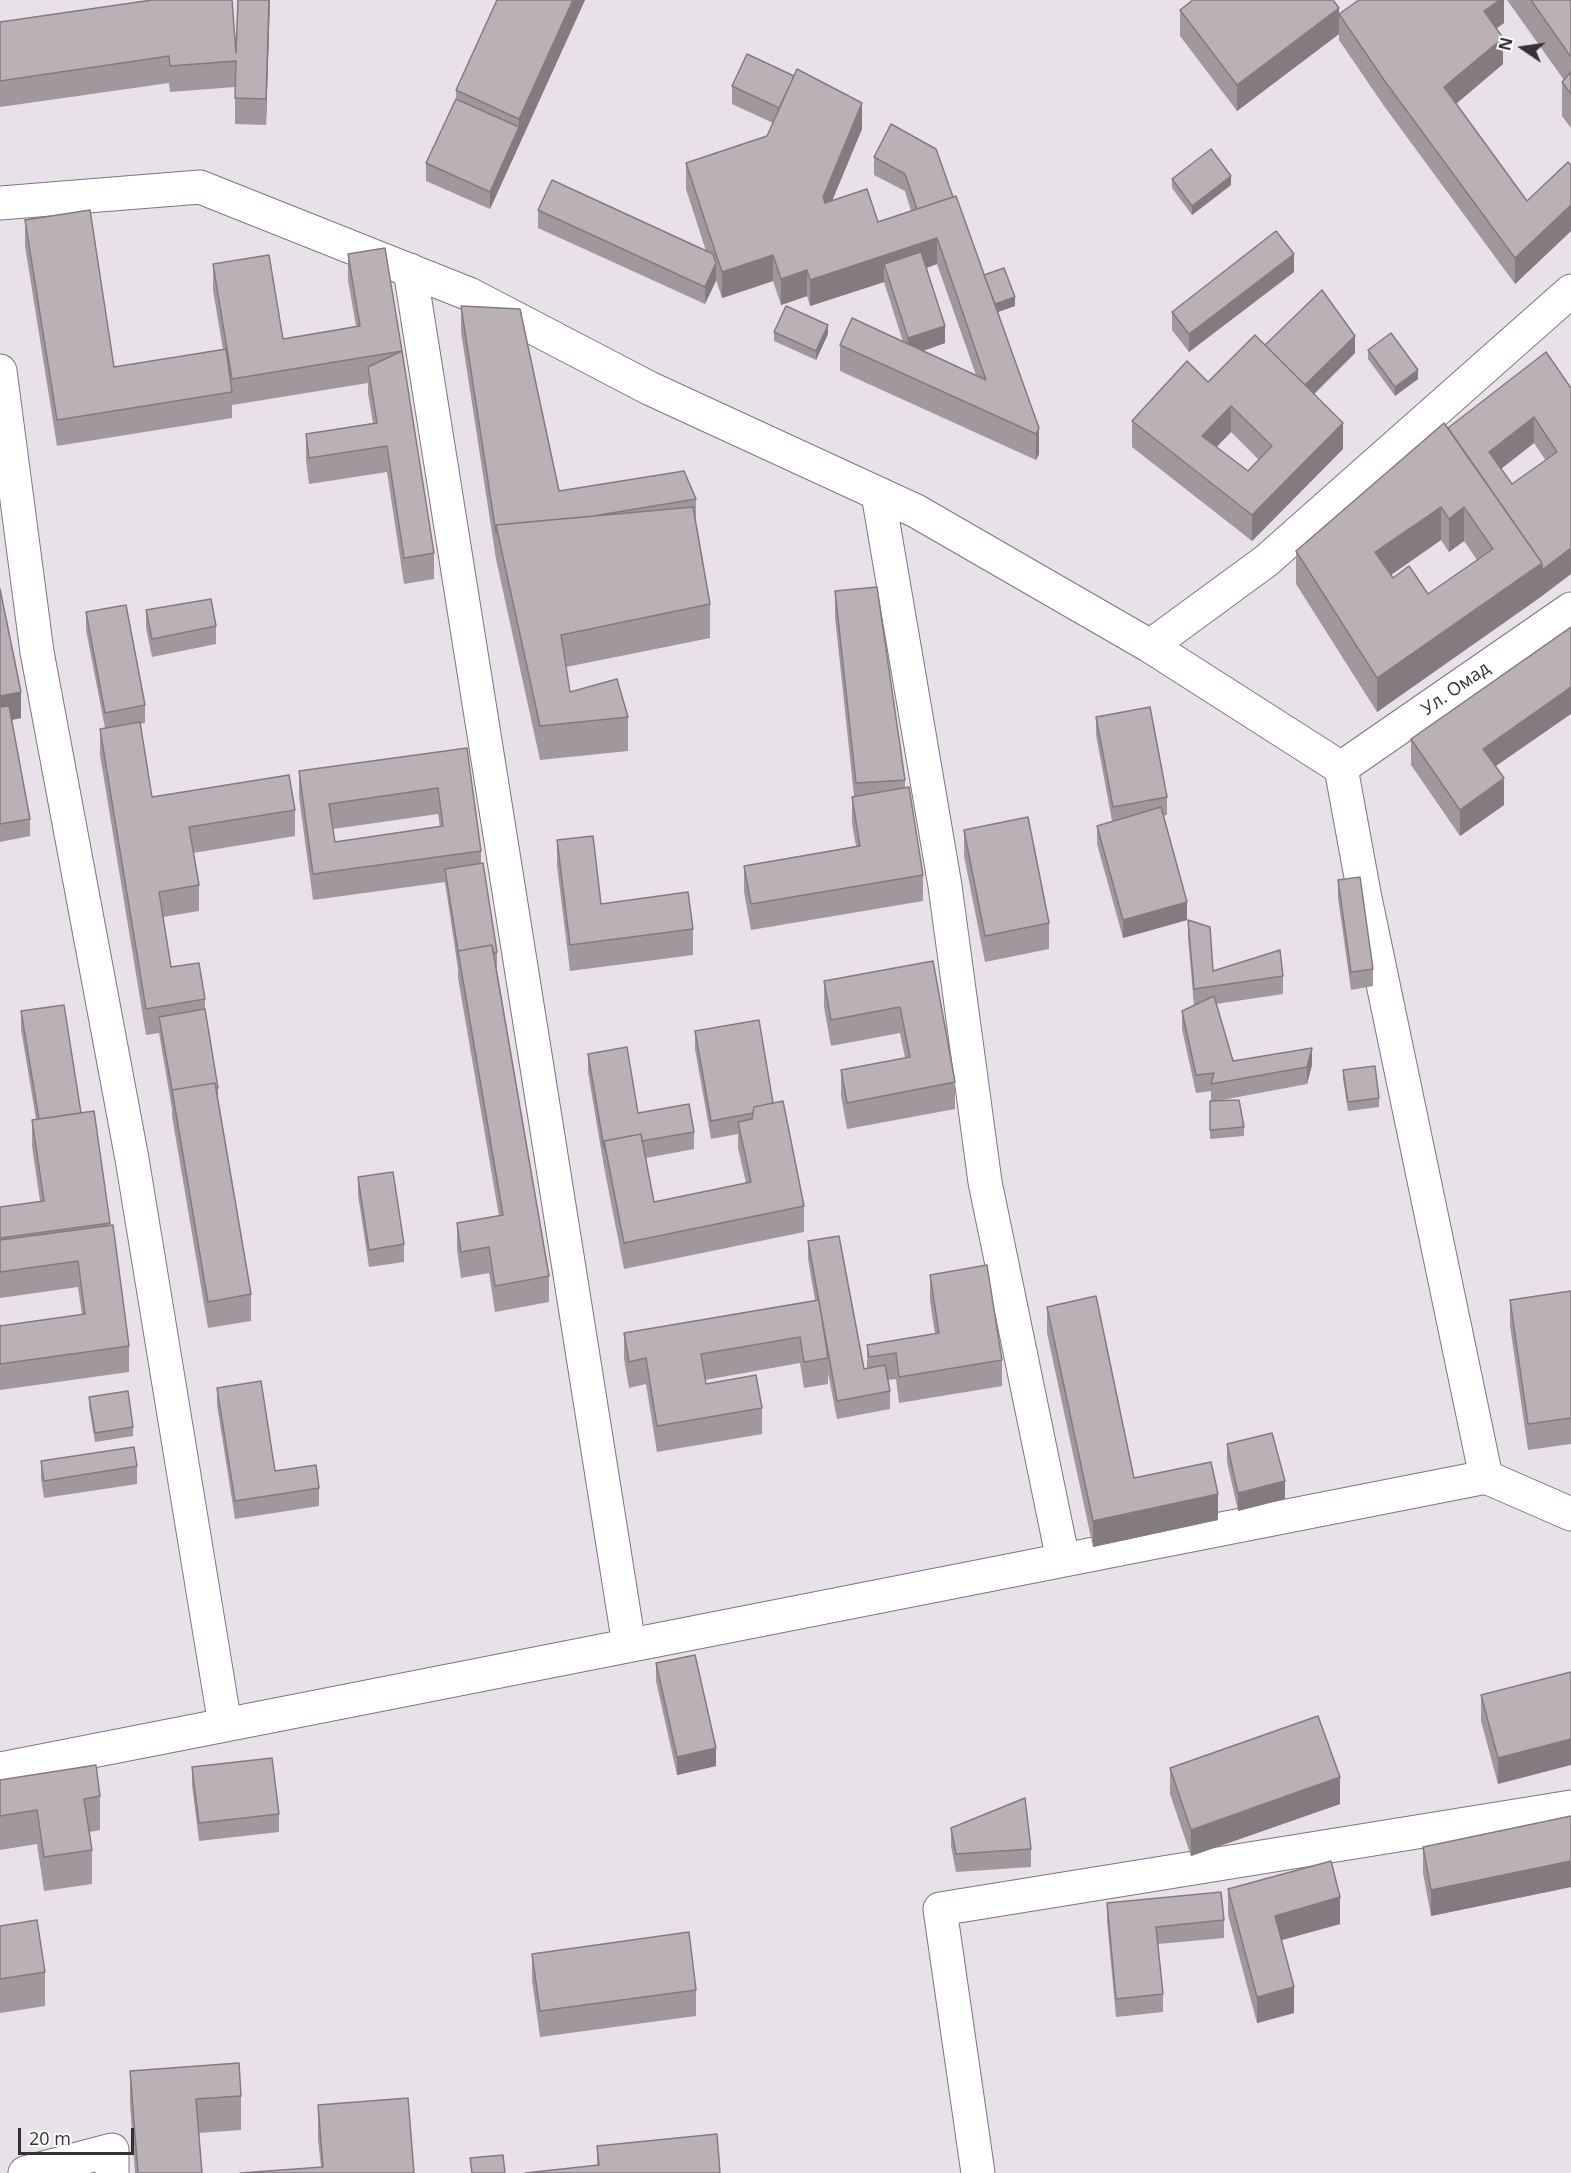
<!DOCTYPE html>
<html>
<head>
<meta charset="utf-8">
<style>
	body { margin:0 }
	#map { position:relative; width:1571px; height:2173px; overflow:hidden; background:#e9e1ea; font-family:"Open Sans",sans-serif }
	canvas { display:block }
	.north { position:absolute; left:1493px; top:18px; width:60px; height:60px; -webkit-text-stroke:4px #fff; paint-order:stroke; rotate:283deg; font-size:16px; font-weight:700; line-height:24px; text-align:center; color:#353235 }
	.north::after { content:''; display:block; margin:auto; width:21px; height:27px; background:#353235; clip-path:polygon(50% 0,100% 100%,50% 72%,0 100%) }
	.scale { position:absolute; left:18px; top:2128px; width:116px; height:27px; box-sizing:border-box; border:3px solid #353235; border-top:0; padding-left:8px; font-size:18px; line-height:21px; white-space:nowrap; color:#353235; -webkit-text-stroke:4px #fff; paint-order:stroke }
</style>
</head>
<body>
<div id="map">
<canvas width="1571" height="2173"></canvas>
<div class="north">N</div>
<div class="scale">20 m</div>
</div>
<script>
const context = document.querySelector('canvas').getContext('2d');
context.lineJoin = 'round';
const toPath = rows => new Path2D(rows.map(r => 'M' + r).join(''));
function stroke(path, color, width, dash) { context.strokeStyle = color; context.lineWidth = width; context.lineCap = dash ? 'butt' : 'round'; context.setLineDash(dash || []); context.stroke(path); }
function paint(path, color) { context.fillStyle = color; context.fill(path, 'evenodd'); }
function label(font, color, halo, rows, align = 'center') {
  context.font = font + ' "Open Sans",sans-serif'; context.lineWidth = 4.5; context.setLineDash([]); context.textBaseline = 'middle'; context.strokeStyle = halo; context.fillStyle = color; for (const [text, x, y, turn = 0] of rows) {
    context.save(); context.translate(x, y); context.rotate((+turn || 0) * Math.PI / 180); context.textAlign = isNaN(turn) ? turn : align; if (halo) context.strokeText(text, 0, 0); context.fillText(text, 0, 0); context.restore();
  }
}
const minor = toPath([
	[0,203,200,187,469,294,649,388,916,511,1150,646],
	[410,270,629,1645],
	[1571,291,1266,561,1150,646,1341,768,1364,893,1486,1477,1571,1514],
	[0,371,37,652,132,1159,225,1725,0,1769],
	[878,494,945,886,985,1182,1063,1560],
	[1341,768,1571,609],
	[225,1725,1486,1477],
	[25,2173,112,2150,112,2173],
	[978,2173,940,1909,1571,1807]
]);
stroke(minor, '#7d767e', 35);
stroke(minor, '#fff', 33);
paint(toPath([
	[270,0,266,125,235,124,235,87,170,92,169,83,0,107,0,22,236,53],
	[585,0,490,209,426,181,426,163,456,99,456,90],
	[1504,0,1504,23,1497,28,1503,64,1456,104,1527,201,1571,165,1571,231,1515,284,1384,106,1339,40,1339,34,1237,111,1180,36,1180,10,1339,14],
	[1507,0,1571,0,1571,128,1562,116,1562,82,1564,80],
	[732,86,862,129,832,200,878,222,911,211,905,191,874,175,874,157,953,197,984,275,1015,306,998,312,1039,428,1039,454,1036,460,840,371,840,345,903,342,884,282,810,306,807,296,781,305,773,281,722,298,716,280,705,304,538,228,538,210,706,251,686,189,686,163,767,136,773,123,732,104],
	[937,264,976,375,923,351,945,343,927,268],
	[1172,179,1231,185,1192,215,1172,188],
	[25,220,114,367,223,350,213,290,213,264,283,339,356,326,348,280,348,254,385,248,434,553,434,579,404,584,387,472,309,484,306,460,306,434,373,423,368,393,368,383,232,405,232,418,57,446,25,246],
	[1294,272,1189,352,1172,330,1172,312],
	[461,306,559,491,696,499,696,521,710,604,710,638,566,667,570,692,628,717,628,751,540,760,496,559,461,332],
	[774,332,828,334,816,360,774,341],
	[1265,345,1355,353,1314,394,1343,449,1252,541,1132,447,1132,421,1208,382],
	[1231,432,1259,460,1248,471,1216,447],
	[1368,350,1418,379,1395,396,1368,359],
	[1571,388,1542,596,1377,712,1296,584,1296,551,1448,428],
	[1534,443,1546,461,1512,484,1501,469],
	[1441,540,1449,552,1464,541,1477,560,1428,594,1393,578,1391,575],
	[0,589,21,718,12,720,30,819,30,836,0,842],
	[835,591,905,780,905,787,923,875,923,901,751,930,744,892,744,866,856,846,852,823,852,797,854,796,835,617],
	[146,610,216,626,216,644,152,657,146,628],
	[86,612,145,705,145,723,140,724,152,797,295,810,295,836,193,853,199,885,199,911,163,917,171,967,205,999,205,1011,218,1088,218,1102,251,1294,251,1321,208,1328,172,1116,172,1109,159,1033,146,1035,100,755,100,729,105,728,86,630],
	[1096,717,1167,797,1167,815,1163,816,1187,920,1123,938,1097,844,1097,826,1112,821,1096,735],
	[1411,739,1496,767,1504,805,1460,836,1411,765],
	[467,748,481,851,481,863,497,952,497,970,549,1276,549,1302,495,1312,489,1273,461,1278,457,1249,457,1223,499,1216,458,978,458,969,445,882,313,900,299,797,299,771],
	[438,814,440,827,335,842,333,829],
	[964,830,1049,923,1049,949,985,962,964,856],
	[557,840,601,904,693,929,693,955,570,971,557,866],
	[1338,880,1373,969,1373,986,1351,990,1338,898],
	[1188,920,1213,971,1283,976,1283,994,1216,1004,1233,1061,1312,1065,1307,1084,1217,1101,1244,1127,1244,1136,1210,1139,1210,1101,1211,1101,1211,1091,1196,1093,1182,1029,1182,1011,1194,1006,1188,938],
	[933,961,955,1082,955,1109,847,1129,841,1096,841,1070,905,1058,900,1033,831,1046,824,1007,824,981],
	[21,1011,81,1113,110,1223,129,1346,129,1372,0,1390,0,1325,0,1326,82,1315,78,1287,0,1298,0,1207,40,1201,32,1146,32,1120,36,1119,21,1029],
	[695,1031,773,1103,804,1206,804,1232,624,1269,604,1167,588,1072,588,1054,638,1113,694,1132,694,1149,646,1158,654,1202,746,1183,738,1148,738,1134,711,1139,695,1049],
	[1343,1070,1379,1098,1379,1107,1348,1111,1343,1079],
	[358,1177,404,1244,404,1262,369,1267,358,1195],
	[808,1241,864,1369,867,1369,867,1345,935,1334,930,1301,930,1275,1002,1360,1002,1386,899,1403,896,1379,888,1380,890,1391,890,1409,837,1419,828,1373,828,1384,804,1388,800,1363,705,1380,706,1384,762,1408,762,1434,657,1452,646,1384,629,1388,624,1359,624,1333,815,1300,808,1259],
	[1571,1291,1571,1444,1528,1450,1510,1326,1510,1300],
	[1047,1307,1134,1478,1218,1520,1093,1547,1047,1333],
	[217,1388,275,1471,319,1488,319,1506,235,1519,217,1405],
	[89,1397,133,1427,133,1436,95,1442,89,1406],
	[1227,1444,1285,1499,1238,1511,1227,1462],
	[41,1461,137,1466,137,1484,44,1498,41,1479],
	[656,1663,716,1766,677,1775,656,1681],
	[1571,1672,1498,1784,1481,1721,1481,1695],
	[192,1767,279,1814,279,1832,199,1841,192,1785],
	[1170,1768,1340,1804,1191,1856,1170,1794],
	[0,1780,100,1796,100,1830,90,1832,92,1850,92,1884,44,1891,37,1844,0,1850],
	[1571,1816,1571,1887,1431,1916,1423,1873,1423,1847],
	[951,1828,1031,1849,1031,1867,956,1872,951,1846],
	[1228,1889,1340,1924,1281,1940,1294,2013,1257,2023,1228,1915],
	[1107,1903,1224,1920,1224,1938,1158,1944,1163,1994,1163,2012,1116,2017,1107,1921],
	[0,1926,45,1972,45,2006,0,2013],
	[532,1954,696,1990,696,2016,540,2037,532,1980],
	[130,2071,241,2096,241,2130,198,2133,202,2173,135,2173,130,2104],
	[318,2105,414,2173,321,2167,318,2139],
	[717,2134,597,2166,597,2146]
]), '#a1979d');
paint(toPath([
	[269,0,270,0,266,125,266,99],
	[573,0,585,0,490,209,490,192,519,127,519,119],
	[1500,0,1504,0,1504,23,1484,37,1484,11],
	[1339,8,1339,34,1237,111,1237,85],
	[1503,38,1503,64,1444,114,1444,87],
	[862,103,862,129,823,223,823,197],
	[1231,176,1231,185,1192,215,1192,206],
	[1571,205,1571,231,1515,284,1515,258],
	[937,238,937,264,889,280,884,264,884,282,810,306,810,280],
	[1294,254,1294,272,1189,352,1189,334],
	[773,255,773,281,722,298,722,272],
	[716,263,716,281,705,304,705,287],
	[807,270,807,296,781,305,781,279],
	[1015,297,1015,306,989,315,989,306],
	[828,325,828,334,816,360,816,351],
	[945,326,945,343,908,356,908,338],
	[1355,336,1355,353,1301,407,1301,389],
	[1418,370,1418,379,1395,396,1395,387],
	[1231,406,1231,432,1202,462,1202,436],
	[1534,417,1534,443,1489,478,1489,452],
	[1343,423,1343,449,1252,541,1252,515],
	[1039,428,1039,454,1036,460,1036,434],
	[1441,507,1441,540,1375,586,1375,552],
	[1464,507,1464,541,1449,552,1449,519],
	[1571,548,1571,574,1542,596,1377,712,1377,678,1542,563],
	[1571,687,1571,714,1483,775,1483,749],
	[21,692,21,718,0,722,0,696],
	[1504,778,1504,805,1460,836,1460,810],
	[1187,902,1187,920,1123,938,1123,920],
	[1312,1048,1312,1065,1307,1084,1307,1067],
	[1285,1481,1285,1499,1238,1511,1238,1493],
	[1218,1494,1218,1520,1093,1547,1093,1521],
	[1571,1739,1571,1765,1498,1784,1498,1758],
	[716,1748,716,1766,677,1775,677,1757],
	[1340,1777,1340,1804,1191,1856,1191,1830],
	[1571,1861,1571,1887,1431,1916,1431,1890],
	[1340,1897,1340,1924,1275,1942,1275,1916],
	[1294,1987,1294,2013,1257,2023,1257,1997]
]), '#837b7f');
const building = toPath([
	[152,0,232,0,236,53,238,0,269,0,266,99,235,98,236,61,170,66,169,56,0,81,0,22,152,0],
	[497,0,573,0,519,119,456,90,497,0],
	[1193,0,1333,0,1339,8,1237,85,1180,10,1193,0],
	[1359,0,1500,0,1484,11,1503,38,1444,87,1527,201,1568,162,1571,165,1571,205,1515,258,1384,80,1339,14,1359,0],
	[1531,0,1571,0,1571,57,1531,0],
	[747,54,794,76,779,108,732,86,747,54],
	[797,69,862,103,823,197,825,203,867,189,878,222,956,196,1039,428,1036,434,840,345,852,318,986,380,937,238,810,280,807,270,781,279,773,255,722,272,686,163,767,136,797,69],
	[1571,72,1571,94,1562,82,1571,72],
	[456,99,519,127,490,192,426,163,456,99],
	[891,124,936,149,953,197,917,209,905,174,874,157,891,124],
	[1211,149,1231,176,1192,206,1172,179,1211,149],
	[552,180,713,254,716,263,705,287,538,210,552,180],
	[90,210,114,367,226,349,232,392,57,420,25,220,90,210],
	[1276,231,1294,254,1189,334,1172,312,1276,231],
	[385,248,402,351,434,553,404,558,387,446,309,458,306,434,377,423,368,367,402,351,232,379,213,264,269,255,283,339,360,326,348,254,385,248],
	[921,252,945,326,908,338,884,264,921,252],
	[1004,268,1015,297,995,304,984,275,1004,268],
	[1322,290,1355,336,1305,385,1265,345,1322,290],
	[461,306,520,309,559,491,684,471,696,499,593,516,496,525,496,533,461,306],
	[786,306,828,325,816,351,774,332,786,306],
	[1391,333,1418,370,1395,387,1368,350,1391,333],
	[1255,335,1343,423,1252,515,1132,421,1187,361,1208,382,1255,335],
	[1231,406,1272,446,1248,471,1202,436,1231,406],
	[1546,352,1571,388,1571,548,1542,570,1542,563,1448,428,1546,352],
	[1534,417,1557,452,1512,484,1489,452,1534,417],
	[1444,423,1542,563,1377,678,1296,551,1444,423],
	[1441,507,1449,519,1464,507,1493,549,1428,594,1409,566,1393,578,1375,552,1441,507],
	[693,507,710,604,561,635,570,692,617,679,628,717,540,726,496,525,693,507],
	[877,587,905,780,856,783,835,591,877,587],
	[0,589,21,692,0,696,0,589],
	[211,599,216,626,152,639,146,610,211,599],
	[126,605,145,705,105,713,86,612,126,605],
	[1571,627,1571,687,1483,749,1504,778,1460,810,1411,739,1571,627],
	[9,706,30,819,0,824,0,707,9,706],
	[1150,707,1167,797,1113,807,1096,717,1150,707],
	[140,722,152,797,289,775,295,810,189,827,199,885,159,892,171,967,199,963,205,999,146,1009,100,729,140,722],
	[467,748,481,851,313,874,299,771,467,748],
	[438,788,443,826,335,842,329,804,438,788],
	[909,787,923,875,751,904,744,866,860,846,852,797,909,787],
	[1161,807,1187,902,1123,920,1097,826,1161,807],
	[1028,817,1049,923,985,936,964,830,1028,817],
	[593,836,601,904,688,892,693,929,570,945,557,840,593,836],
	[483,863,497,952,494,953,492,945,458,951,445,869,483,863],
	[1360,877,1373,969,1351,972,1338,880,1360,877],
	[1188,920,1210,927,1213,971,1280,950,1283,976,1194,989,1188,920],
	[492,945,549,1276,495,1286,489,1247,461,1252,457,1223,503,1215,458,951,492,945],
	[933,961,955,1082,847,1103,841,1070,910,1057,900,1007,831,1020,824,981,933,961],
	[1214,996,1233,1061,1312,1048,1307,1067,1211,1084,1214,1073,1196,1075,1182,1011,1214,996],
	[64,1005,81,1113,39,1119,21,1011,64,1005],
	[205,1009,218,1088,216,1088,215,1083,172,1090,173,1095,159,1017,205,1009],
	[759,1020,773,1103,754,1107,753,1113,711,1121,695,1031,759,1020],
	[627,1047,638,1113,689,1104,694,1132,642,1141,641,1134,604,1141,604,1148,588,1054,627,1047],
	[1375,1066,1379,1098,1348,1102,1343,1070,1375,1066],
	[215,1083,251,1294,208,1302,172,1090,215,1083],
	[1239,1100,1244,1127,1210,1130,1210,1101,1239,1100],
	[783,1101,804,1206,624,1243,604,1141,641,1134,654,1202,751,1182,738,1122,752,1119,754,1107,783,1101],
	[94,1111,110,1223,0,1238,0,1207,44,1201,32,1120,94,1111],
	[393,1172,404,1244,369,1250,358,1177,393,1172],
	[113,1225,129,1346,0,1364,0,1325,0,1326,85,1314,78,1261,0,1272,0,1240,113,1225],
	[839,1236,864,1369,885,1365,890,1391,837,1401,808,1241,839,1236],
	[987,1265,1002,1360,899,1377,896,1353,869,1357,867,1345,939,1333,930,1275,987,1265],
	[1571,1291,1571,1418,1528,1424,1510,1300,1571,1291],
	[1096,1296,1134,1478,1211,1462,1218,1494,1093,1521,1047,1307,1096,1296],
	[819,1300,828,1358,804,1362,800,1337,701,1354,706,1384,756,1375,762,1408,657,1426,646,1358,629,1362,624,1333,819,1300],
	[261,1381,275,1471,316,1465,319,1488,235,1501,217,1388,261,1381],
	[128,1391,133,1427,95,1433,89,1397,128,1391],
	[1272,1433,1285,1481,1238,1493,1227,1444,1272,1433],
	[134,1447,137,1466,44,1481,41,1461,134,1447],
	[695,1655,716,1748,677,1757,656,1663,695,1655],
	[1571,1672,1571,1739,1498,1758,1481,1695,1571,1672],
	[1318,1716,1340,1777,1191,1830,1170,1768,1318,1716],
	[272,1758,279,1814,199,1823,192,1767,272,1758],
	[96,1765,100,1796,84,1799,92,1850,44,1857,37,1810,0,1816,0,1780,96,1765],
	[1025,1798,1031,1849,956,1854,951,1828,1025,1798],
	[1571,1816,1571,1861,1431,1890,1423,1847,1571,1816],
	[1331,1861,1340,1897,1275,1916,1294,1987,1257,1997,1228,1889,1331,1861],
	[1221,1892,1224,1920,1156,1927,1163,1994,1116,1999,1107,1903,1221,1892],
	[37,1920,45,1972,0,1979,0,1926,37,1920],
	[689,1932,696,1990,540,2011,532,1954,689,1932],
	[239,2063,241,2096,196,2099,202,2173,138,2173,130,2071,239,2063],
	[408,2098,414,2173,240,2173,323,2167,318,2105,408,2098],
	[717,2134,720,2173,525,2173,599,2165,597,2146,717,2134],
	[503,2155,505,2173,472,2173,470,2158,503,2155]
]);
paint(building, '#bbb0b6');
stroke(building, '#837b7f', 1.5);
label('18px', '#353235', '#fff', [
	["Ул. Омад",1456,689,-35]
]);
</script>
</body>
</html>
